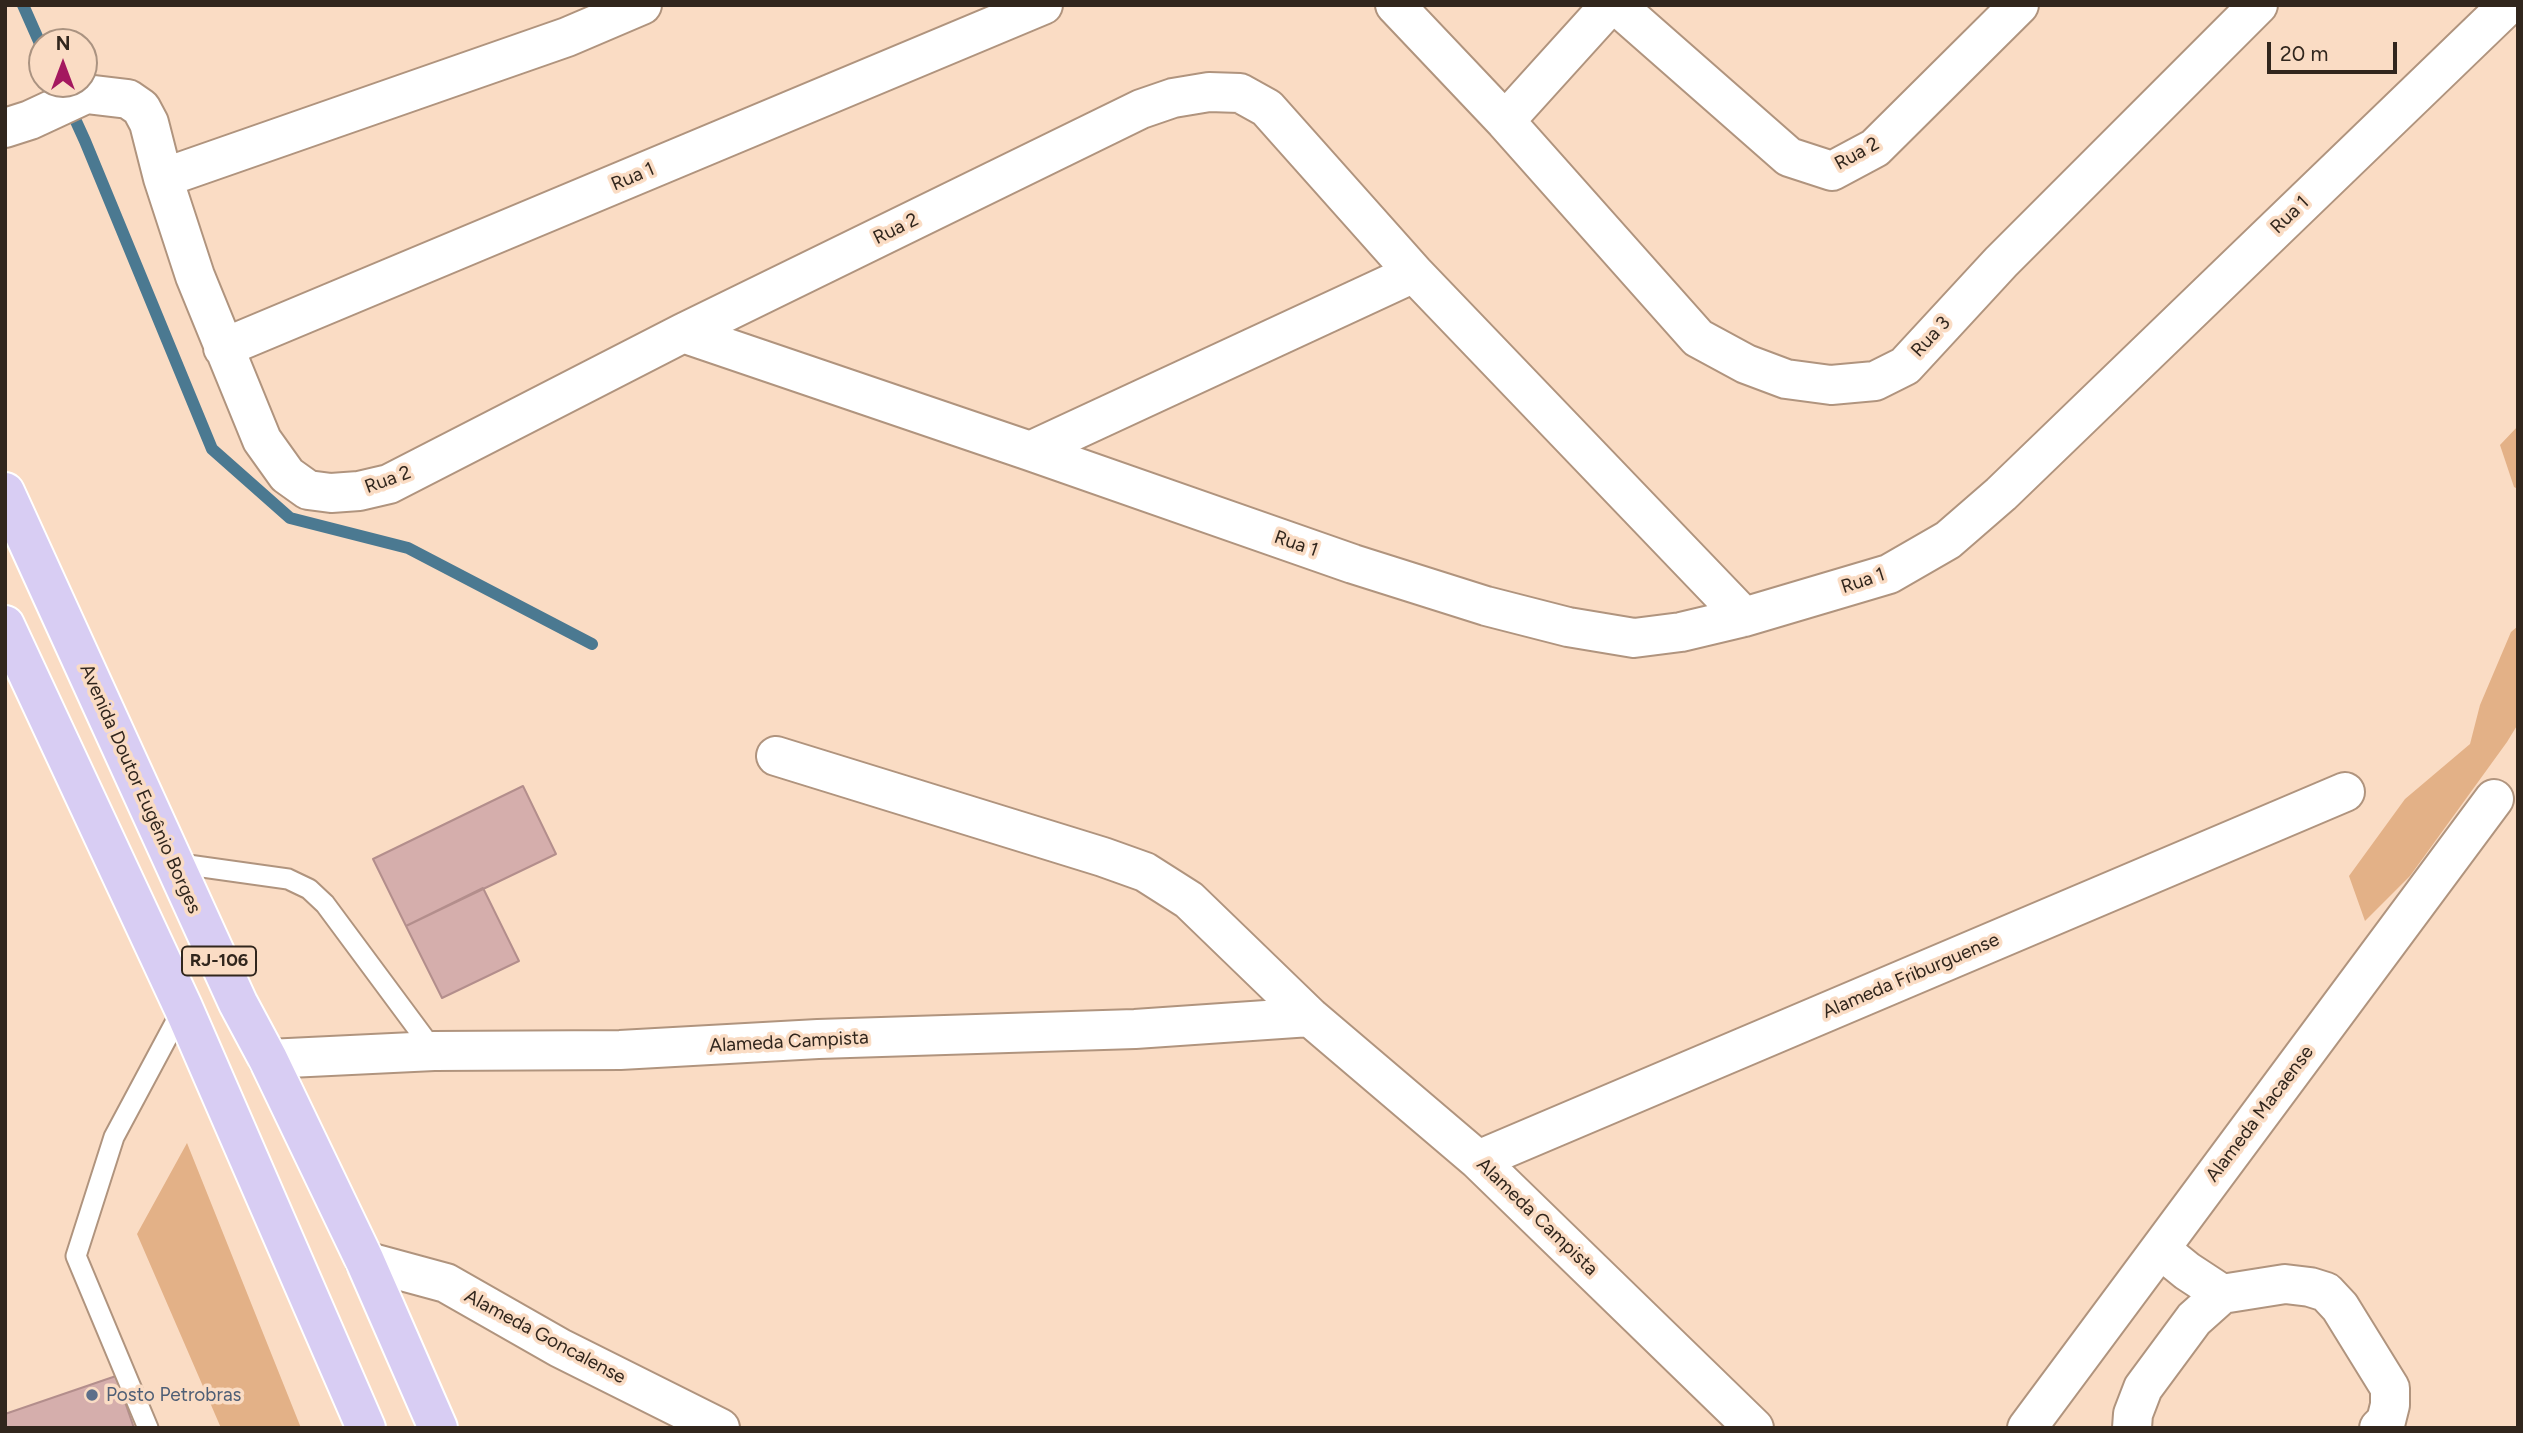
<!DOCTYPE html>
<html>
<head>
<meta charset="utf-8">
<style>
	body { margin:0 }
	#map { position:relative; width:2523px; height:1433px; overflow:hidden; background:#fadcc4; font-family:Figtree,sans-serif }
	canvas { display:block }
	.frame { position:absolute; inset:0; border:7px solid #31261d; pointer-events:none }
	.north { position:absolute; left:28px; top:28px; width:70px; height:70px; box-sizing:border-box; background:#fadcc4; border:2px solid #aa9381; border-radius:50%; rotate:0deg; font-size:19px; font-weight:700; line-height:28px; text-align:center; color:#31261d }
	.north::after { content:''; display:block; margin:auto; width:24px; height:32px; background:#a4185f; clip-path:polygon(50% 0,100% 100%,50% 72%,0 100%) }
	.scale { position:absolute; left:2267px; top:42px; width:130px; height:32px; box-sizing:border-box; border:4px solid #31261d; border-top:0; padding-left:9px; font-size:21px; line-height:24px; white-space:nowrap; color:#31261d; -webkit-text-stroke:5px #fadcc4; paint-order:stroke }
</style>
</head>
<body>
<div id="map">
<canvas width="2523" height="1433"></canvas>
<div class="frame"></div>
<div class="north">N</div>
<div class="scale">20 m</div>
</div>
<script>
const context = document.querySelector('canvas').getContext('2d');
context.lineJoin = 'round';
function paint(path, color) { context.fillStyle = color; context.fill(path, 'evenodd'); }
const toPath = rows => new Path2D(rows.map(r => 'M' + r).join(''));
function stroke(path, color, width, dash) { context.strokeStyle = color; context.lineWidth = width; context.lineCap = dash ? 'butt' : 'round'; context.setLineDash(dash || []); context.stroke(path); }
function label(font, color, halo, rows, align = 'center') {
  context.font = font + ' Figtree,sans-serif'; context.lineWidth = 7; context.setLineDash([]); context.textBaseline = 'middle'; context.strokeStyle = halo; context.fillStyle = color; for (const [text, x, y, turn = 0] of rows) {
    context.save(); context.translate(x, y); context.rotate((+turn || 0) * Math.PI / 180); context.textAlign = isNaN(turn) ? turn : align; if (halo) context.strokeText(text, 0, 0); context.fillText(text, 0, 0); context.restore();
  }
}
paint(toPath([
	[2518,426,2518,489,2514,487,2500,445],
	[2518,626,2518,724,2507,742,2410,876,2365,921,2349,876,2405,799,2470,744,2480,705,2511,632],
	[187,1143,301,1428,221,1428,137,1234]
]), '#e3b187');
stroke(toPath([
	[23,5,42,48],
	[59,84,85,141,212,449,290,518,408,548,592,644]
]), '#4b7991', 12);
const building = toPath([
	[523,786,556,854,406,926,373,859,523,786],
	[483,888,519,961,442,998,406,926,483,888],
	[116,1376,134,1428,5,1428,5,1414,116,1376]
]);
paint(building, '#d5aeac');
stroke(building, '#b38e8c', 2);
const lane = toPath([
	[174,863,288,879,309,889,325,904,434,1051],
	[148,1428,76,1256,114,1137,183,1008]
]);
const street = toPath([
	[1395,5,1505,121,1698,338,1746,364,1786,379,1831,385,1875,381,1905,366,2001,262,2258,5],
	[1616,5,1789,157,1832,171,1875,148,2019,5],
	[1505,121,1610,5],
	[5,128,30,120,86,94,128,99,141,108,149,123,163,178,195,276,262,440,287,475,308,490,331,493,359,491,389,484,683,333,1141,109,1173,98,1209,92,1240,93,1267,108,1414,273,1744,617],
	[163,178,567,37,642,5],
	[683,333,1030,451,1353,564,1486,606,1568,627,1634,638,1681,632,1744,617,1889,574,1948,540,2001,494,2508,5],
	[223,348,1043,5],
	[1030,451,1414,273],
	[776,756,1103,857,1145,872,1189,900,1310,1017,1478,1160,1754,1428],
	[268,1059,434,1051,620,1050,818,1039,1135,1029,1310,1017],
	[1478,1160,2345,792],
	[2160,1249,2187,1271,2222,1294],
	[365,1261,446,1283,560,1348,720,1428],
	[2027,1428,2494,799],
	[2132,1428,2133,1414,2143,1388,2194,1319,2222,1294,2285,1284,2310,1287,2326,1292,2340,1307,2390,1388,2390,1405,2386,1421,2379,1428]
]);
const highway = toPath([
	[5,492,238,1003,268,1059,365,1261,438,1428],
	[5,625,183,1007,366,1428]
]);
stroke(lane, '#b0947e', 23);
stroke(street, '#b0947e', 42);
stroke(highway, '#fff', 42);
stroke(lane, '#fff', 19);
stroke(street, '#fff', 38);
stroke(highway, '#d8cdf3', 38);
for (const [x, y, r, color] of [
	[92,1395,7,"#5c6f8a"]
]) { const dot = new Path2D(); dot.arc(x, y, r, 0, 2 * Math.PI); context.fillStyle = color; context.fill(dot); stroke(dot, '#fadcc4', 2.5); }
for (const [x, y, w] of [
	[219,961,74]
]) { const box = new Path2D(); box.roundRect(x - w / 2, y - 14.5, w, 29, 5); context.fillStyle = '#fadcc4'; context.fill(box); stroke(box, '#31261d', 2); }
label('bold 18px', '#31261d', null, [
	["RJ-106",219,961]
]);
label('19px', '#31261d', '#fadcc4', [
	["Rua 2",1857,154,-29],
	["Rua 1",633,177,-23],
	["Rua 1",2290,215,-44],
	["Rua 2",896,229,-26],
	["Rua 3",1931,337,-47],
	["Rua 2",388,480,-20],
	["Rua 1",1296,544,19],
	["Rua 1",1863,581,-18],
	["Avenida Doutor Eugênio Borges",140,789,66],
	["Alameda Friburguense",1911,976,-23],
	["Alameda Campista",789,1042,-3],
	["Alameda Macaense",2260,1114,-53],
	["Alameda Campista",1537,1217,44],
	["Alameda Goncalense",545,1337,28]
]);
label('19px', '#4e5e75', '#fadcc4', [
	["Posto Petrobras",106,1395]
], 'left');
</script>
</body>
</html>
